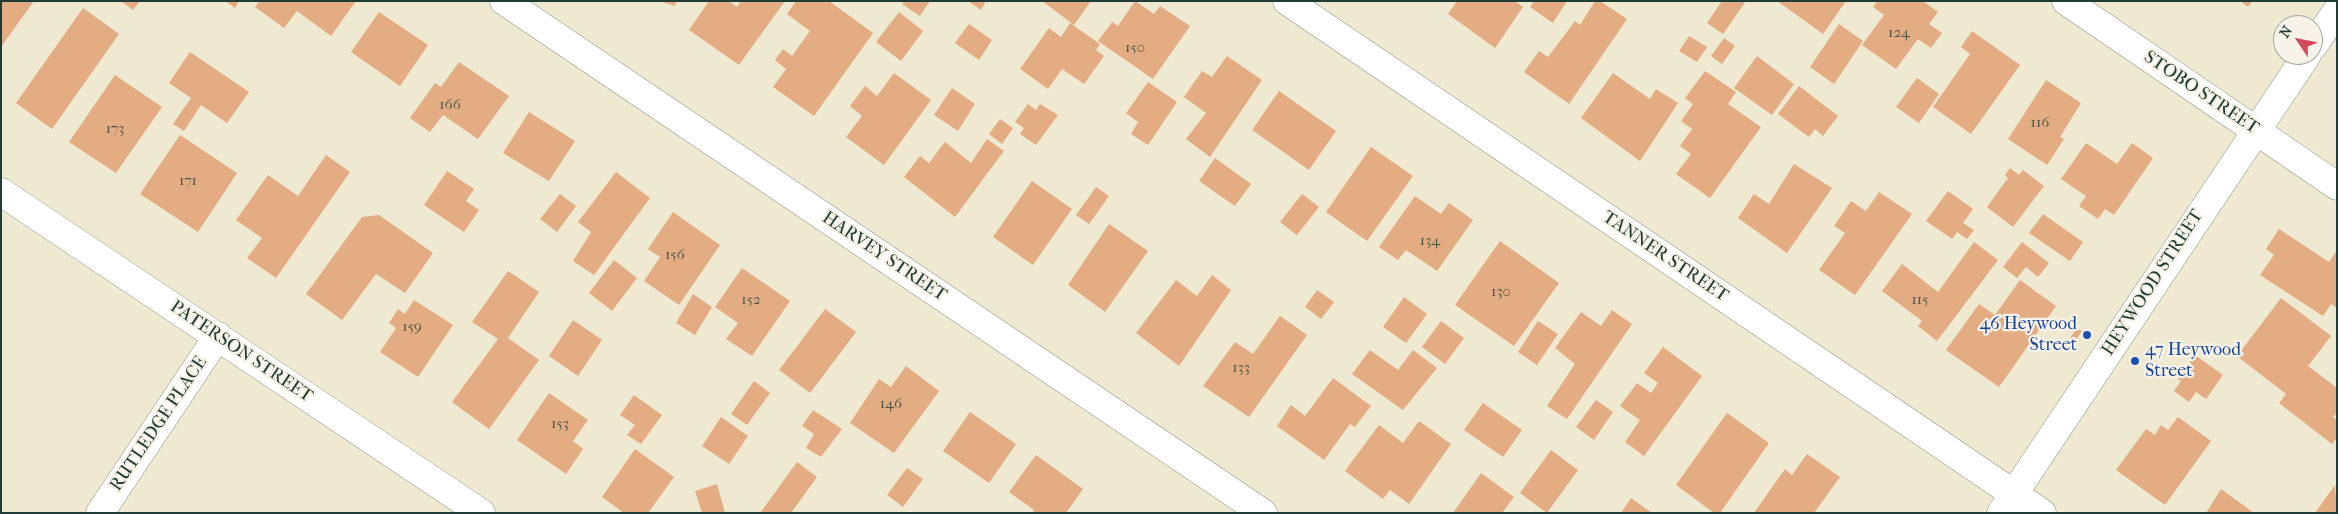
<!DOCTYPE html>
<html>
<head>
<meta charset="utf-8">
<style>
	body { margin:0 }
	#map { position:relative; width:2338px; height:514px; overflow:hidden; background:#f0e9d2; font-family:"IM FELL French Canon",serif }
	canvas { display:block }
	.frame { position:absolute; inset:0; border:2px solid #1f3d34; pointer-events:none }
	.north { position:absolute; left:2273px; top:15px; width:50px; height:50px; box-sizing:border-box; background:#f7f3e8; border:1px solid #a1aaa0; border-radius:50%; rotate:304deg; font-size:14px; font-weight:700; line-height:20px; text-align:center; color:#1f3d34 }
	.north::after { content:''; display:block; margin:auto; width:18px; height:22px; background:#d1495b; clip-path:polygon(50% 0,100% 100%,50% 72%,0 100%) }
</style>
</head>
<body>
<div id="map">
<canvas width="2338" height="514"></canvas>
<div class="frame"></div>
<div class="north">N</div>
</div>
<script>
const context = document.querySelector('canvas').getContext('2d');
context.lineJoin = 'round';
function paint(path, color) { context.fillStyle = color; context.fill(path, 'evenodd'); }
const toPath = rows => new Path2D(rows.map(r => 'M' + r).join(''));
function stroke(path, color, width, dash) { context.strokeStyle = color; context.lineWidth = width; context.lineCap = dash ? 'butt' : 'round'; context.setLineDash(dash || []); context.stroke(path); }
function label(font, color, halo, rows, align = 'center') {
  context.font = font + ' "IM FELL French Canon",serif'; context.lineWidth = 4.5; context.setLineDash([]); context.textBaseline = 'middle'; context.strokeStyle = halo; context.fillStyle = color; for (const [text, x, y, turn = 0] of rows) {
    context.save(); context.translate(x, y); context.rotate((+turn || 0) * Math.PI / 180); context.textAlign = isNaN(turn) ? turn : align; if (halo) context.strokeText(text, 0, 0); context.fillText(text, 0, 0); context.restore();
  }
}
paint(toPath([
	[1,1,34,1,1,47],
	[121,1,140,1,133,10],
	[225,1,239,1,235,8],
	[259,1,356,1,331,36,297,11,284,28,255,7],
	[660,1,676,1,675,6],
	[709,1,729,1,737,7,741,1,785,1,739,65,689,30],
	[796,1,829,1,873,33,814,116,773,87,786,69,775,60,783,49,792,56,810,31,787,14],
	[904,1,930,1,920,16,902,4],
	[968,1,986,1,981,10],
	[1042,1,1091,1,1074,25],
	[1135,1,1154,14,1160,6,1190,26,1153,79,1098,41,1112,22,1118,26],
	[1457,1,1515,1,1523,7,1495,48,1448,14],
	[1534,1,1567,1,1553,23,1530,7],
	[1595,1,1600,1,1627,19,1569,104,1524,72,1539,51,1548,57,1575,21,1580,25],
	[1722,1,1746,1,1723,34,1707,23],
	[1777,1,1846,1,1823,34],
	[1877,1,1923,1,1938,12,1929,24,1942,33,1931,48,1918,39,1896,69,1862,45,1884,15,1873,7],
	[2240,1,2252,1,2248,7],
	[83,8,119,34,52,129,16,103],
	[379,12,428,45,400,86,351,52],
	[899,12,923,31,901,61,876,42],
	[1070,23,1100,44,1096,50,1104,56,1084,84,1062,69,1048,89,1020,69,1049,28,1061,37],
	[969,24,992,40,979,60,955,43],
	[1839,24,1863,41,1834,84,1810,67],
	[1972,31,2020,65,1971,134,1933,107,1970,54,1961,47],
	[1689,36,1707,47,1697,62,1679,51],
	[1724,38,1735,46,1722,64,1711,56],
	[190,52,249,92,227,123,201,105,184,131,173,124,191,98,169,83],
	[1227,56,1262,80,1210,157,1186,139,1206,113,1184,97,1202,71,1212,77],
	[1757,56,1794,84,1772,115,1734,88],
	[459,62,509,96,478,139,443,115,430,132,410,118,435,83,441,87],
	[1705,71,1736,92,1728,104,1761,127,1710,198,1676,174,1691,154,1680,146,1692,129,1681,121,1693,104,1685,98],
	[894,73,931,100,884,165,846,137,862,116,850,106,865,86,877,96],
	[1613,73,1650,99,1656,89,1678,103,1640,161,1581,118],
	[115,75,162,107,116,173,69,142],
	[1917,78,1939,94,1919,123,1896,107],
	[2046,80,2081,103,2060,137,2064,139,2047,165,2008,139],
	[1148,82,1177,102,1148,145,1131,134,1138,122,1126,113],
	[1799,86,1838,116,1823,136,1815,129,1809,137,1778,114],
	[952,88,975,104,958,131,934,115],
	[1279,91,1336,131,1309,170,1252,130],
	[1028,104,1036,110,1040,104,1058,115,1036,145,1020,134,1024,128,1015,122],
	[529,112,575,141,549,181,503,153],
	[1000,119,1013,128,1002,144,989,134],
	[180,135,237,173,198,232,140,194],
	[987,139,1004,151,955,217,904,177,920,156,929,163,945,142,971,163],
	[2086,143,2117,164,2132,143,2153,158,2114,215,2105,209,2098,219,2079,206,2086,196,2061,179],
	[1371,147,1413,176,1367,241,1326,212],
	[326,155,350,172,276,278,247,258,262,238,236,220,268,175,298,196],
	[1215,158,1251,184,1235,206,1199,181],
	[1794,164,1832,188,1787,253,1738,218,1754,194,1769,204],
	[2010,168,2019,175,2023,170,2044,186,2013,227,1987,207,2008,178,2005,175],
	[447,171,474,189,466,201,479,210,464,232,424,205],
	[616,172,650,198,594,275,573,261,591,232,578,222],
	[1032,181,1072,209,1033,265,993,237],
	[1096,187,1109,196,1089,224,1076,215],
	[1948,191,1973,209,1963,223,1974,230,1967,239,1957,232,1952,239,1926,221],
	[1879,192,1912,214,1855,295,1819,270,1845,233,1834,226,1851,201,1866,211],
	[560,194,576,206,557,232,540,219],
	[1302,194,1319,207,1297,235,1280,222],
	[1415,196,1441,214,1449,203,1473,220,1437,271,1406,250,1398,260,1379,247],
	[673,212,720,245,679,305,644,281,660,257,648,249],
	[2043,214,2083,242,2070,261,2029,233],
	[379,215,433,253,405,293,376,274,342,320,306,294,362,217],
	[1109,224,1148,251,1105,312,1068,285],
	[2279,229,2329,262,2337,250,2337,308,2331,304,2323,316,2260,275,2274,255,2266,249],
	[1500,241,1559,283,1514,346,1455,305],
	[1974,242,1998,260,1937,341,1918,326,1922,321,1882,291,1902,264,1938,292],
	[2022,242,2049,263,2038,277,2026,267,2017,278,2003,267],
	[614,260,637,278,612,311,589,293],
	[742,268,790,301,752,356,726,339,738,323,715,307],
	[508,271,539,292,508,338,539,360,489,429,452,402,498,339,472,322],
	[1212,275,1231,290,1179,366,1136,333,1176,280,1197,296],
	[2020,280,2056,306,1999,387,1946,350,1979,304,1995,315],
	[1317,290,1334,302,1321,319,1305,307],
	[693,294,712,307,695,335,676,323],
	[1404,297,1427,314,1406,343,1383,327],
	[2281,298,2331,336,2308,366,2337,388,2337,413,2333,417,2337,420,2337,438,2332,444,2279,403,2286,394,2237,356],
	[414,300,453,325,418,377,380,352,396,328,389,323,398,309,405,314],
	[825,309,856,332,810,393,779,370],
	[1612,310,1632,324,1567,419,1547,406,1575,364,1555,348,1581,312,1601,326],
	[1280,316,1307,335,1249,417,1203,386,1235,342,1253,354],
	[573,320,602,340,578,376,549,356],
	[1441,321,1464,338,1445,364,1422,347],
	[1538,321,1558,334,1537,365,1518,352],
	[2077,328,2082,331,2075,341,2070,338],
	[1663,347,1702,376,1644,456,1625,442,1640,420,1620,406,1637,383,1651,393,1658,383,1644,373],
	[1370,350,1398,370,1413,350,1437,368,1403,410,1352,374],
	[2195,355,2223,375,2206,399,2196,392,2189,402,2174,391,2181,381,2178,379],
	[906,366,939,391,894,453,850,423,879,379,891,387],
	[1333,378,1371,406,1355,427,1350,424,1324,460,1277,426,1291,405,1305,416],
	[754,381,770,393,747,425,731,414],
	[549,393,588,420,573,441,583,449,566,474,517,440],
	[634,395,662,415,641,444,627,435,635,425,620,415],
	[1596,400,1613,412,1594,440,1576,427],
	[1483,403,1522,430,1503,457,1464,430],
	[813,410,842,429,821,457,806,448,814,434,802,426],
	[970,412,1016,444,989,483,943,451],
	[1727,413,1769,443,1720,513,1714,513,1676,485],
	[721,417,748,436,729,464,702,446],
	[2178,417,2211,441,2165,505,2116,470,2146,429,2155,435,2161,425,2168,430],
	[1419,421,1451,444,1409,504,1390,490,1383,499,1345,471,1379,425,1403,443],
	[635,449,674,477,648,513,624,513,602,497],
	[1551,450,1578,470,1547,513,1520,493],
	[1807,454,1840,477,1814,513,1754,513,1785,469,1792,475],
	[1036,455,1083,489,1066,513,1032,513,1034,510,1009,492],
	[797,462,817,477,791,513,760,513],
	[907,468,923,479,903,507,887,495],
	[1481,473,1514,497,1502,513,1453,513],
	[717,484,725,513,702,513,695,491],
	[2335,485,2337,513,2315,513],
	[2221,489,2254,513,2206,513],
	[1631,498,1652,513,1621,513]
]), '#e3ac83');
const minor = toPath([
	[504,1,1263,513],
	[1287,1,2042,513],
	[2066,1,2337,186],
	[2313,46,2337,11],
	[1,192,481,513],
	[100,513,218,336],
	[2001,513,2307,55]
]);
stroke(minor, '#889383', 29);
stroke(minor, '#fff', 28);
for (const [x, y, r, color] of [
	[2087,335,5,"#1a4fb4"],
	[2135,361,5,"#1a4fb4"]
]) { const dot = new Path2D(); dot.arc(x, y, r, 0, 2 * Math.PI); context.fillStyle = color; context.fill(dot); stroke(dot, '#f7f3e8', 2); }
label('15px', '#505948', null, [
	["124",1899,33],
	["150",1135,48],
	["166",450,105],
	["116",2040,123],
	["173",115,129],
	["171",188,181],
	["134",1430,241],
	["156",675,255],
	["130",1501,292],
	["152",751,300],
	["115",1920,300],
	["159",412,327],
	["133",1241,368],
	["146",891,404],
	["153",560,424]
]);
label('18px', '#1f3d34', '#f7f3e8', [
	["STOBO STREET",2201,93,34],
	["HARVEY STREET",884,257,34],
	["TANNER STREET",1665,257,34],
	["HEYWOOD STREET",2153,283,-57],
	["PATERSON STREET",241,352,34],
	["RUTLEDGE PLACE",159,424,-56]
]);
label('18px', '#164399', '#f7f3e8', [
	["46 Heywood",2077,325],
	["Street",2077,346],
	["47 Heywood",2145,351,"left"],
	["Street",2145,372,"left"]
], 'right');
</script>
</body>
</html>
